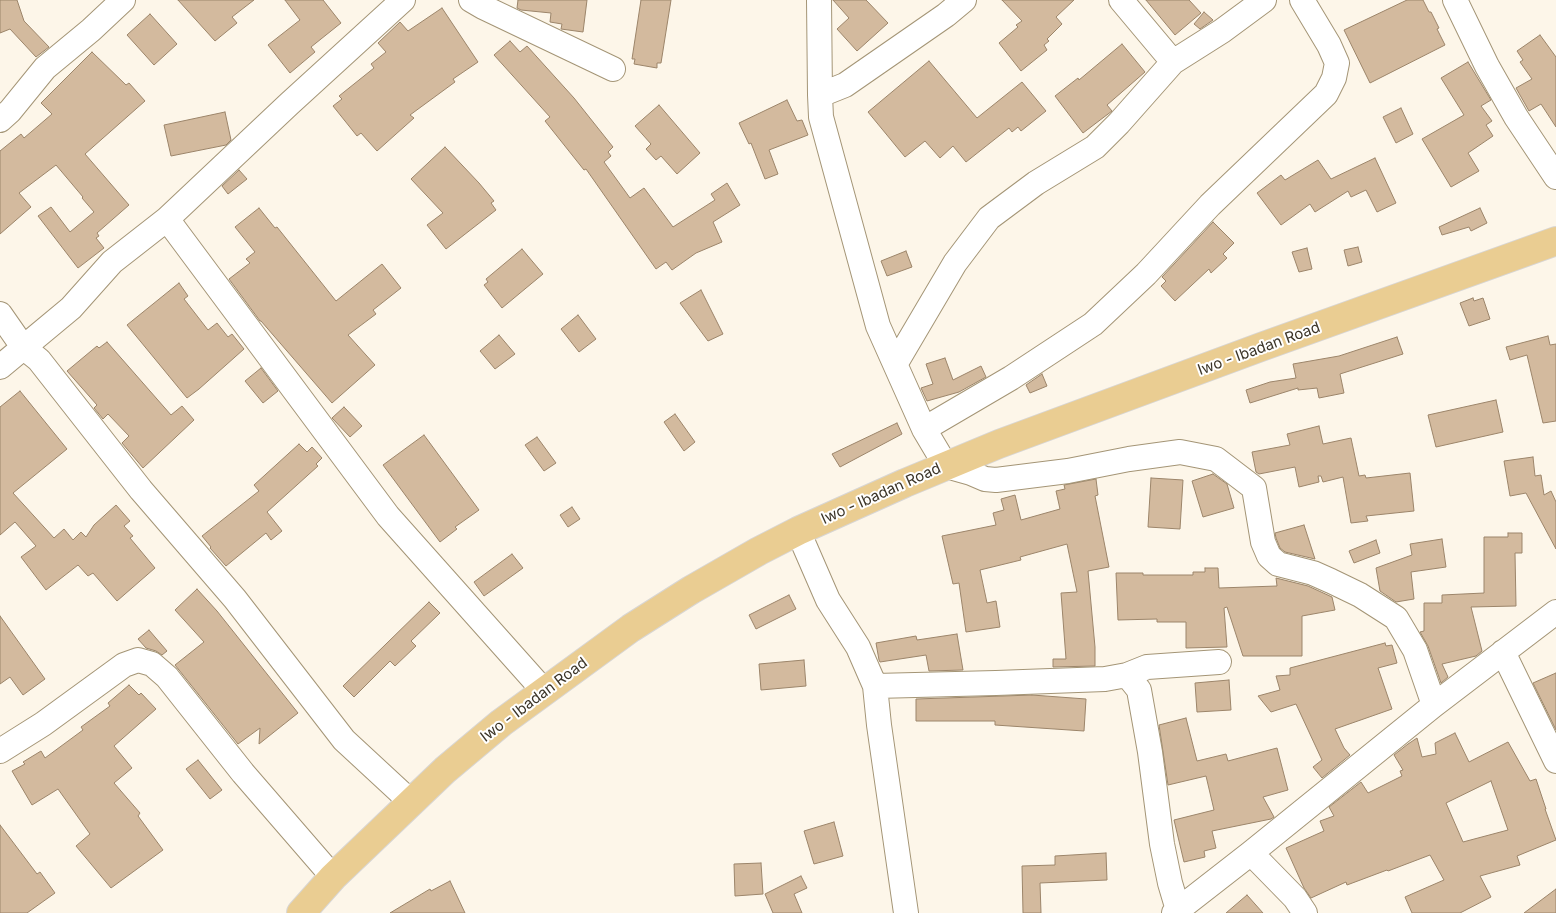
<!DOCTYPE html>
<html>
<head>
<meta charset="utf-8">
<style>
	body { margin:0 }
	canvas { display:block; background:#fdf6e9 }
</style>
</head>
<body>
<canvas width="1556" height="913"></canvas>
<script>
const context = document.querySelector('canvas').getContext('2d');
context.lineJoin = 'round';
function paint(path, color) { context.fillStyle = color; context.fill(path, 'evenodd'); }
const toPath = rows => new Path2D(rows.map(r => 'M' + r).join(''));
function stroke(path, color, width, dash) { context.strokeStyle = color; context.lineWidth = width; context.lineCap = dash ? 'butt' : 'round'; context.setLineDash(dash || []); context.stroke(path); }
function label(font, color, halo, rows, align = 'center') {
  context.font = font + ' Inter,sans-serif'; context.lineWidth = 4; context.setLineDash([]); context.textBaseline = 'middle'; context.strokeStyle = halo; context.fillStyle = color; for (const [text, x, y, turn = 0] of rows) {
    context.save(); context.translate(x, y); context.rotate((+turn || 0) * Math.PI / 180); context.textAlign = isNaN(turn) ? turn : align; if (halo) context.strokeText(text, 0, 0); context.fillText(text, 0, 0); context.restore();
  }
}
const building = toPath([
	[0,0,17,0,24,21,49,47,36,57,10,29,0,33,0,0],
	[178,0,254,0,232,17,237,23,215,41,178,0],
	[285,0,323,0,341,23,311,47,315,52,290,73,268,45,300,20,285,0],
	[518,0,587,0,583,32,561,29,562,24,550,22,551,13,521,10,517,8,518,0],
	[641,0,671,0,661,63,657,63,657,68,634,64,635,59,632,59,641,0],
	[833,0,866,0,888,23,857,51,837,29,849,18,833,0],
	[1002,0,1074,0,1056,17,1062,24,1047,39,1049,41,1044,45,1047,50,1021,71,999,43,1018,27,1016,25,1022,21,1002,0],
	[1146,0,1189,0,1201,13,1175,35,1146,0],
	[1407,0,1423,0,1429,12,1431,12,1439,28,1437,29,1445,45,1370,83,1344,30,1407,0],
	[442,8,478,62,453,79,455,82,410,115,414,118,377,151,361,133,357,136,333,106,342,99,339,96,374,68,371,64,386,52,378,43,400,22,408,31,442,8],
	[1204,12,1213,20,1200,29,1194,24,1204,12],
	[150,14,177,44,154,65,127,35,150,14],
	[1540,35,1556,57,1556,127,1541,104,1529,111,1516,88,1532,79,1520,62,1523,60,1517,51,1540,35],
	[510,41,520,52,527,46,574,98,613,147,608,152,611,156,604,162,630,198,644,188,673,227,715,200,711,194,727,183,740,205,713,222,722,242,696,253,672,270,666,262,656,269,586,169,584,170,545,121,550,117,494,55,510,41],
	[1122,44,1145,72,1107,105,1112,111,1083,133,1055,96,1078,78,1079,80,1122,44],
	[92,52,126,85,129,83,145,101,85,154,129,205,97,233,99,236,96,238,104,248,78,268,38,216,51,207,70,232,94,212,82,198,83,197,56,165,19,193,31,207,0,234,0,151,21,134,24,138,52,114,41,103,92,52],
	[929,61,977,118,1022,82,1046,111,1021,131,1018,127,1012,132,1009,128,966,162,953,146,940,158,925,141,905,157,868,112,929,61],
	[1468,62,1491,100,1481,106,1492,121,1486,125,1493,136,1468,153,1479,171,1451,187,1422,139,1464,115,1441,78,1468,62],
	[787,100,797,121,802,120,808,135,769,150,778,174,765,179,751,143,749,144,739,123,787,100],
	[659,105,700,153,677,174,661,156,656,160,646,149,651,144,635,126,659,105],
	[1401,108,1413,134,1396,143,1383,117,1401,108],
	[225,112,231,140,226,145,171,156,164,125,225,112],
	[445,147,479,183,494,201,491,203,496,210,446,249,427,225,443,213,411,179,445,147],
	[1375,158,1396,203,1377,212,1366,190,1351,197,1348,191,1315,212,1310,204,1281,225,1257,193,1281,175,1285,180,1318,160,1331,179,1375,158],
	[239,170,247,179,228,194,222,186,239,170],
	[259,208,275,228,277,227,336,301,382,264,401,288,373,310,376,314,348,335,375,365,332,403,261,321,260,321,229,279,250,263,246,259,255,252,235,227,259,208],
	[1480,208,1487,223,1471,231,1469,227,1442,235,1439,227,1480,208],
	[1213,222,1234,243,1223,254,1227,258,1211,273,1209,269,1175,301,1161,286,1166,281,1162,277,1213,222],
	[1358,247,1362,262,1348,266,1344,250,1358,247],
	[1307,248,1312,269,1299,272,1292,252,1307,248],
	[522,249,543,274,502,308,484,285,488,282,486,279,522,249],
	[906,251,912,267,887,276,881,261,906,251],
	[179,283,188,296,184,299,208,330,217,323,228,337,232,334,244,349,199,389,187,398,127,325,179,283],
	[701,290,723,334,708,341,680,303,701,290],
	[1473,298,1474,301,1483,298,1490,319,1469,326,1460,303,1473,298],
	[578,315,596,339,579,352,561,329,578,315],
	[499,335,515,354,495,369,480,351,499,335],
	[1548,336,1550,345,1556,344,1556,421,1543,423,1527,355,1510,360,1506,347,1548,336],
	[1397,337,1403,354,1340,374,1344,393,1319,398,1317,388,1298,390,1298,388,1250,403,1246,390,1270,382,1296,378,1293,364,1339,356,1397,337],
	[107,342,171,415,182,406,194,420,143,468,122,443,129,436,108,414,103,419,94,408,97,405,67,371,97,346,99,348,107,342],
	[945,358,953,380,981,366,986,377,959,392,927,401,921,388,933,384,926,364,945,358],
	[261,368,278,391,263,403,245,381,261,368],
	[1042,374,1047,386,1030,393,1026,385,1042,374],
	[20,391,67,449,13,493,54,538,64,529,73,540,81,532,86,537,94,525,116,505,130,521,124,526,133,536,130,538,155,568,117,601,93,573,88,576,78,565,46,590,21,557,36,546,15,522,0,535,0,407,20,391],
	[1496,400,1503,432,1436,447,1428,415,1496,400],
	[344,407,362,426,350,437,332,418,344,407],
	[675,414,695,442,684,451,664,422,675,414],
	[897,423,902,434,840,467,832,454,897,423],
	[1319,426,1323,444,1351,438,1359,476,1365,475,1366,478,1410,473,1414,511,1366,516,1368,521,1351,523,1343,477,1323,482,1321,476,1318,476,1319,482,1299,487,1295,467,1259,474,1256,472,1252,452,1290,445,1287,434,1319,426],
	[424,435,479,510,455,527,457,529,440,542,383,465,424,435],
	[537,437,556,463,544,471,525,445,537,437],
	[299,444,307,452,312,447,322,458,316,464,318,466,267,512,282,531,271,540,266,533,226,566,210,548,211,547,202,536,259,491,254,485,299,444],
	[1533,457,1535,476,1541,475,1544,495,1551,491,1556,502,1556,549,1526,493,1510,496,1504,461,1533,457],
	[1213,474,1227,484,1234,508,1203,517,1192,481,1213,474],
	[1151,478,1183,480,1180,529,1148,527,1151,478],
	[1096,479,1098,495,1095,496,1109,567,1088,571,1095,647,1095,666,1053,667,1053,659,1066,659,1061,593,1077,592,1067,544,1020,557,1021,560,980,570,987,603,996,601,1000,627,966,632,959,583,953,584,942,536,996,525,993,513,1004,510,1001,499,1015,495,1021,520,1060,509,1056,491,1065,489,1064,485,1096,479],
	[572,507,580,519,568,527,560,515,572,507],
	[1304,525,1315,559,1285,552,1280,548,1276,538,1275,533,1304,525],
	[1508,533,1522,533,1522,553,1515,553,1516,606,1471,607,1482,651,1476,656,1442,664,1448,677,1441,683,1428,646,1420,632,1424,631,1424,603,1442,603,1442,595,1484,593,1484,537,1508,537,1508,533],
	[1442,539,1446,567,1411,572,1414,599,1396,602,1380,591,1376,568,1412,555,1410,544,1442,539],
	[1376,540,1380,553,1354,563,1349,551,1376,540],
	[512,554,523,568,484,596,474,582,512,554],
	[1205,568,1218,568,1219,588,1277,586,1276,578,1308,586,1332,597,1335,610,1302,616,1302,656,1243,656,1227,607,1224,608,1227,647,1186,648,1186,622,1157,622,1157,619,1118,620,1116,573,1143,573,1143,575,1193,575,1193,572,1205,572,1205,568],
	[197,589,217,611,298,713,259,744,260,728,238,744,175,665,204,642,175,610,197,589],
	[789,595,796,609,756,629,749,615,789,595],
	[429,602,440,613,411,641,416,646,395,666,390,661,354,697,343,686,429,602],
	[0,616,45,679,23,695,10,677,0,684,0,616],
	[149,630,167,651,162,655,156,651,146,648,138,639,149,630],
	[957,634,963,670,929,671,926,655,880,662,879,660,876,643,916,636,917,640,957,634],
	[1385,643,1386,646,1392,645,1397,663,1378,668,1392,709,1335,729,1344,748,1350,755,1322,778,1313,767,1322,760,1296,704,1271,712,1258,696,1280,690,1276,676,1290,675,1290,668,1385,643],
	[804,660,806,686,761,690,759,664,804,660],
	[1556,673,1556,730,1533,683,1556,673],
	[1229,680,1231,710,1197,712,1195,683,1229,680],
	[129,685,139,695,141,693,156,709,114,746,132,768,114,783,140,813,138,816,163,850,111,888,76,846,90,834,58,789,32,805,12,771,25,764,23,762,41,751,45,758,83,730,81,727,110,706,108,703,129,685],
	[1032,695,1086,699,1084,731,995,725,995,721,916,721,916,699,1032,695],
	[1186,718,1197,761,1226,754,1228,761,1277,748,1288,790,1263,797,1274,817,1271,819,1212,831,1216,848,1204,851,1205,857,1184,862,1174,820,1214,810,1206,776,1168,785,1159,725,1186,718],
	[1455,733,1469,762,1508,742,1530,781,1536,779,1546,809,1545,809,1556,840,1517,856,1520,865,1480,876,1491,897,1460,913,1412,913,1405,897,1444,880,1430,855,1388,871,1387,870,1347,885,1346,882,1311,898,1304,888,1286,848,1324,831,1320,821,1334,816,1329,807,1361,782,1368,793,1402,776,1400,771,1403,770,1394,755,1408,744,1417,738,1422,757,1436,754,1435,743,1455,733],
	[1491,781,1508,830,1463,842,1446,803,1491,781],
	[198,760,222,790,210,799,186,769,198,760],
	[834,822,843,856,814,864,804,831,834,822],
	[0,825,37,874,40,872,55,893,27,913,0,913,0,825],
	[1106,853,1107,880,1040,883,1041,913,1023,913,1022,866,1055,865,1055,856,1106,853],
	[761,863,763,894,735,896,734,864,761,863],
	[801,876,807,888,794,894,802,913,773,913,765,894,801,876],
	[450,881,465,913,390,913,430,889,431,891,450,881],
	[1556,889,1556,913,1524,913,1556,889],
	[1247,895,1263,913,1226,913,1247,895]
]);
paint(building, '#d3ba9e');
stroke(building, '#9c856a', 1);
const minor = toPath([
	[471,0,483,7,613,69],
	[819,0,820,95],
	[964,0,946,15,845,85,820,95,821,117,878,326,924,429,946,466,971,473,985,479,996,480,1068,471,1129,459,1180,452,1216,459,1254,488,1263,542,1269,556,1278,564,1313,573,1331,581,1360,595,1396,618,1415,650,1434,705],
	[1121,0,1173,62],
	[1455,0,1487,66,1516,117,1556,177],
	[0,120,10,111,45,68,91,30,123,0],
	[167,219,388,516,544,691],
	[0,314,23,347,39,360,141,490,235,599,344,740,411,802],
	[896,363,955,263,989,218,1036,183,1095,147,1119,123,1173,62,1222,31,1264,0],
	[0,367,71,308,112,262,167,219,289,104,403,0],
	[924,429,1011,378,1093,324,1146,274,1210,205,1326,94,1334,78,1337,63,1329,45,1302,0],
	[798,531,828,600,858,647,875,686,879,725,906,913],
	[1503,652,1556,761],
	[1127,675,1139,690,1150,752,1162,844,1170,883,1178,910],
	[875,686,996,683,1105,679,1127,675,1147,667,1219,662],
	[0,751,43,724,124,665,138,660,152,664,167,677,243,773,333,877],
	[1251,853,1295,898,1305,913],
	[1174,913,1251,853,1434,705,1556,612]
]);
const major = toPath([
	[301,913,333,877,445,770,501,723,631,628,691,590,759,551,798,531,905,483,999,444,1261,347,1556,241]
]);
stroke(minor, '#a49576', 26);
stroke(major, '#d8d6d4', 30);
stroke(minor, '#fff', 24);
stroke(major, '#eacd92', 28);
label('15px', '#3b3427', '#fff', [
	["Iwo - Ibadan Road",1259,349,-20],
	["Iwo - Ibadan Road",881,494,-24],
	["Iwo - Ibadan Road",534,700,-37]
]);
</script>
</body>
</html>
